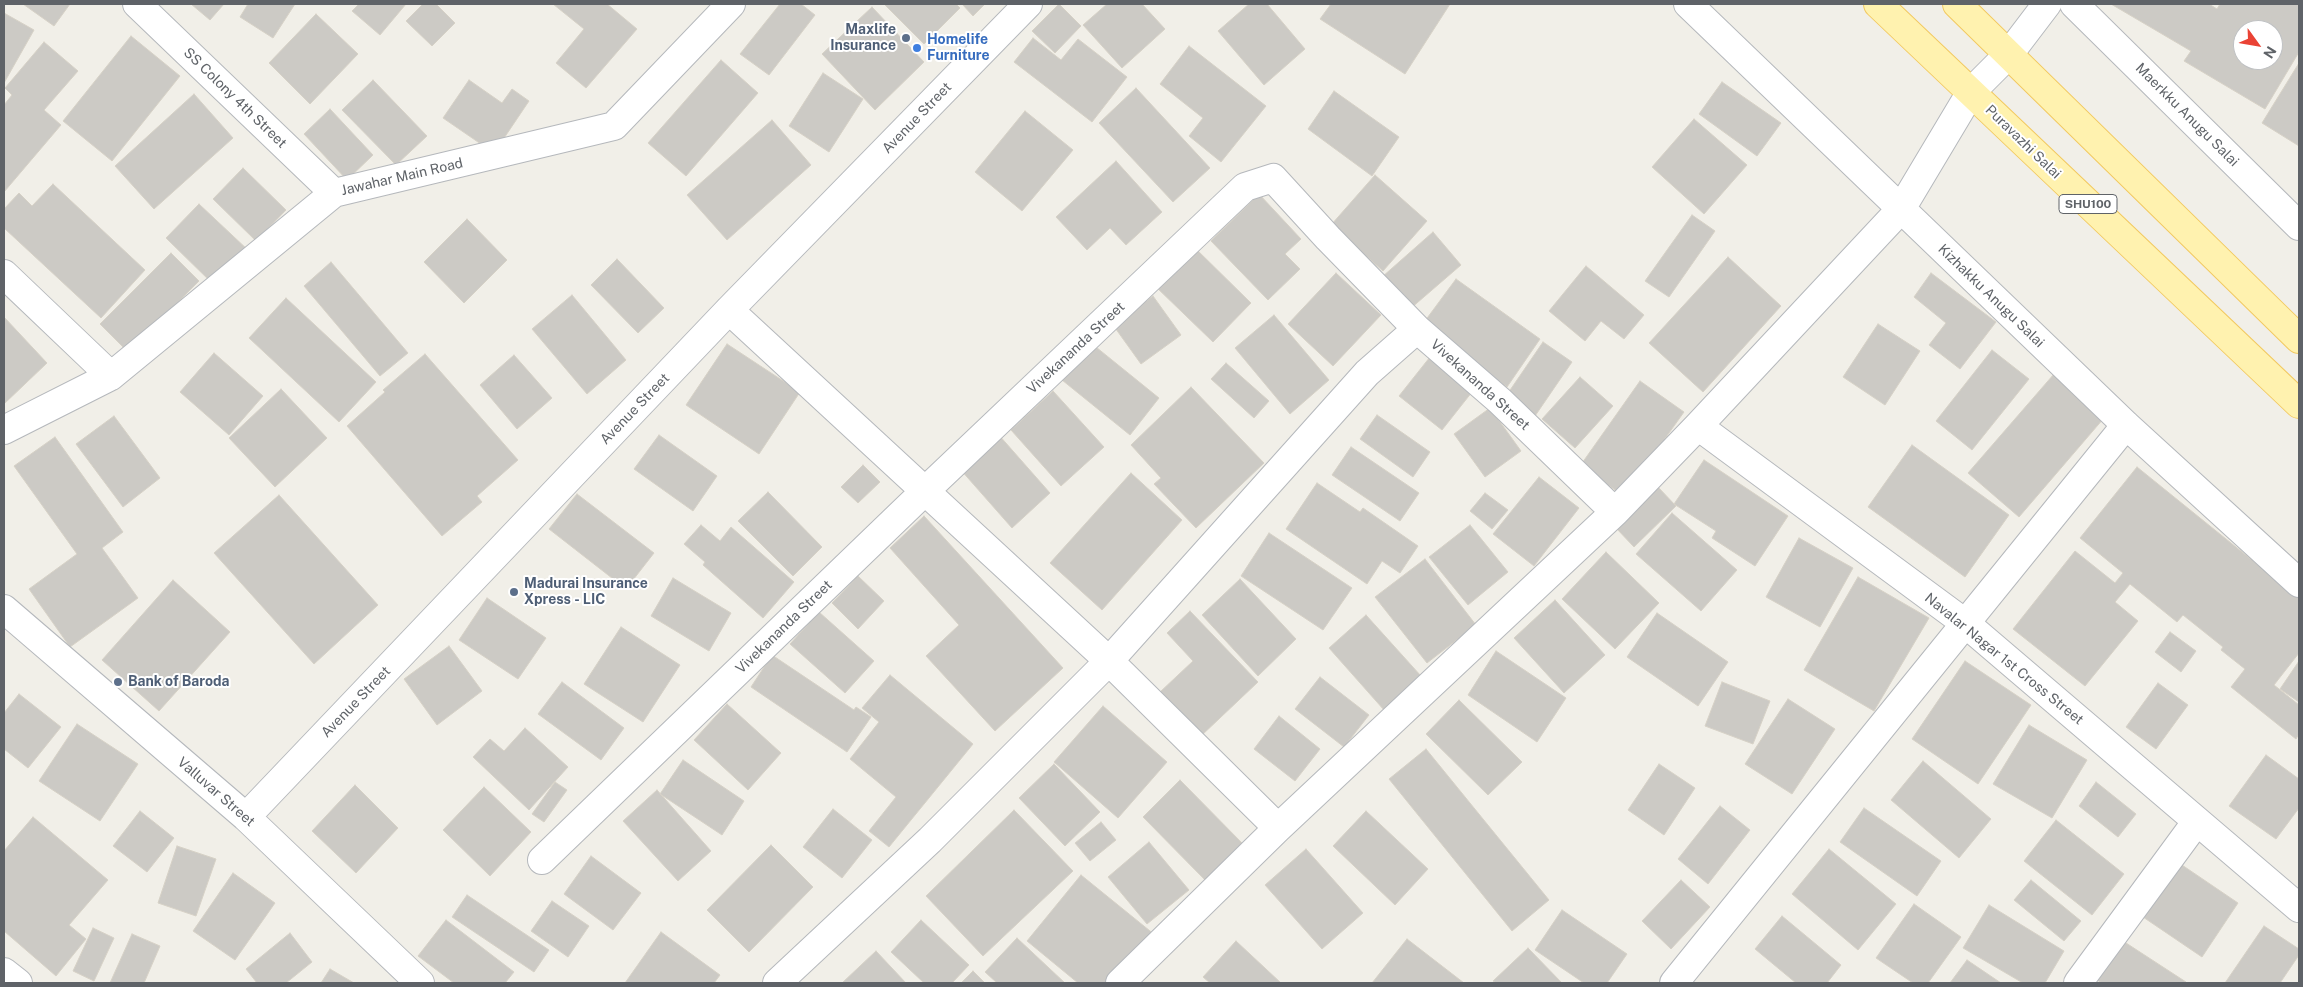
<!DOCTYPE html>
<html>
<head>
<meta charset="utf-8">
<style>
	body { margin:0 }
	#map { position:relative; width:2303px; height:987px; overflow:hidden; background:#f1efe8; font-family:"Public Sans",sans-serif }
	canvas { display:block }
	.frame { position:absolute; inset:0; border:5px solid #5f6368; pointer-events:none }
	.north { position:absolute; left:2233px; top:20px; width:50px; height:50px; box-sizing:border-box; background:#fff; border:1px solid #bfc1c3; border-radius:50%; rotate:122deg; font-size:14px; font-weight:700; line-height:20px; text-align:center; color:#5f6368 }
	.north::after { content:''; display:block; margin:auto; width:18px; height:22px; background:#ea4335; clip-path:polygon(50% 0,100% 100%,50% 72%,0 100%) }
</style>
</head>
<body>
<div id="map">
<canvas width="2303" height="987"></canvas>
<div class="frame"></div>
<div class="north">N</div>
</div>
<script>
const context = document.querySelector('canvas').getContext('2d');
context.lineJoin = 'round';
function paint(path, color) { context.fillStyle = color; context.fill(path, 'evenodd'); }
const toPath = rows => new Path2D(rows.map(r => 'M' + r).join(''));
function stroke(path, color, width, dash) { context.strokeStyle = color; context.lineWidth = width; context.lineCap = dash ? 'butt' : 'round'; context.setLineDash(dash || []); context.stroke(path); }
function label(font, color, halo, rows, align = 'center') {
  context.font = font + ' "Public Sans",sans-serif'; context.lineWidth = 4; context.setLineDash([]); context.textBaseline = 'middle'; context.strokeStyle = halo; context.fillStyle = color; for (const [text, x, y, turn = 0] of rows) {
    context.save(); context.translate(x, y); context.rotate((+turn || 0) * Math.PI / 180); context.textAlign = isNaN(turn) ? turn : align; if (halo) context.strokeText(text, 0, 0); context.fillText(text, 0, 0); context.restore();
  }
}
const building = toPath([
	[23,4,70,4,54,26,23,4],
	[191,4,224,4,210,20,191,4],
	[248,4,295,4,273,38,240,17,248,4],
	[359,4,406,4,380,35,352,11,359,4],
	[423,4,436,4,455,23,432,46,406,21,423,4],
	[553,4,607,4,637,29,586,88,556,63,584,29,553,4],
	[780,4,801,4,815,15,769,75,740,54,780,4],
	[884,4,956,4,960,8,924,44,884,4],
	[962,4,985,4,973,16,962,4],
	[1059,4,1081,26,1055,53,1032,31,1059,4],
	[1107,4,1142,4,1165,29,1122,68,1083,25,1107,4],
	[1249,4,1267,4,1305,49,1264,85,1218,31,1249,4],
	[1331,4,1450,4,1405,74,1320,19,1331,4],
	[2111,4,2209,4,2217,9,2220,4,2299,4,2299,52,2265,109,2184,61,2191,51,2111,4],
	[2243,30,2273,30,2273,60,2243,60,2243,30],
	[872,7,924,62,875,110,822,54,872,7],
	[4,13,34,30,4,83,4,13],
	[316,14,358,54,310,104,269,63,316,14],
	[131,36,180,76,112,161,63,121,131,36],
	[1033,38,1061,60,1078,39,1127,77,1092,122,1014,62,1033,38],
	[44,42,78,71,44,110,61,125,4,192,4,105,12,95,5,88,44,42],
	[1189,46,1266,106,1221,162,1189,136,1203,118,1160,84,1189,46],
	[721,60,758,93,686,176,648,143,721,60],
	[2299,63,2299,146,2262,123,2299,63],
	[823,73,863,99,829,152,789,126,823,73],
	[373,80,427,136,396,165,342,110,373,80],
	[469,80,502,103,512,89,529,101,494,153,443,118,469,80],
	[1722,82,1781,123,1757,156,1699,114,1722,82],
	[1136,88,1210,168,1173,202,1099,123,1136,88],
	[1334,91,1399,137,1372,176,1308,129,1334,91],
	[194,94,233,138,154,209,115,166,194,94],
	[330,109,373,155,347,180,304,134,330,109],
	[1025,111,1073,150,1022,211,975,172,1025,111],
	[1694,119,1747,165,1704,214,1652,167,1694,119],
	[772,120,811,165,727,240,687,195,772,120],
	[1116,161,1162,212,1126,245,1110,228,1087,250,1056,217,1116,161],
	[243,168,286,210,256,241,213,199,243,168],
	[1375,175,1427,221,1383,271,1331,225,1375,175],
	[53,184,145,270,101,318,4,228,4,209,19,193,32,206,53,184],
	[1259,194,1301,239,1285,254,1300,269,1268,300,1211,241,1259,194],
	[199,204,249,251,215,286,166,238,199,204],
	[1692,215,1715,231,1669,297,1645,281,1692,215],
	[467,219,507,260,464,303,424,262,467,219],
	[1433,232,1461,265,1410,309,1382,277,1433,232],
	[1192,245,1251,303,1213,342,1154,285,1192,245],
	[171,253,199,281,128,352,100,324,171,253],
	[1728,257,1781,306,1703,392,1649,343,1728,257],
	[617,259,664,308,638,333,591,285,617,259],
	[331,262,408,353,380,376,304,286,331,262],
	[1586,266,1644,315,1624,339,1601,321,1585,341,1549,311,1586,266],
	[1336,273,1381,315,1333,366,1288,324,1336,273],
	[1931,273,1996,322,1960,369,1929,345,1946,323,1914,297,1931,273],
	[1456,279,1540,339,1507,387,1422,325,1456,279],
	[572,295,626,360,587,394,532,329,572,295],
	[1153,296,1181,335,1141,364,1113,325,1153,296],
	[286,298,376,382,339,422,249,338,286,298],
	[1274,315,1329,380,1290,414,1235,348,1274,315],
	[4,317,47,363,4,404,4,317],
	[1878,324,1920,351,1885,405,1843,377,1878,324],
	[1543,342,1572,362,1535,416,1506,396,1543,342],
	[1091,343,1159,398,1130,435,1062,380,1091,343],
	[727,344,800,392,759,454,686,405,727,344],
	[1992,350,2029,379,1972,450,1936,421,1992,350],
	[214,353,263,396,229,435,180,392,214,353],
	[425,354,518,460,477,496,482,502,442,536,347,426,385,392,383,390,425,354],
	[514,355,552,398,517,429,480,385,514,355],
	[1430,357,1472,392,1442,430,1399,396,1430,357],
	[1226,363,1269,401,1254,418,1211,379,1226,363],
	[2054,374,2104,418,2019,517,1968,473,2054,374],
	[1580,377,1613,406,1575,448,1542,419,1580,377],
	[1640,381,1684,412,1624,496,1580,466,1640,381],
	[1191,387,1264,463,1196,528,1154,484,1161,478,1131,445,1191,387],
	[281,389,327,438,275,487,229,438,281,389],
	[1053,391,1104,447,1061,486,1011,430,1053,391],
	[1490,408,1521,451,1485,477,1454,434,1490,408],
	[1377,415,1430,452,1413,477,1360,439,1377,415],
	[114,416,160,478,123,507,76,444,114,416],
	[998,434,1050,493,1012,528,960,469,998,434],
	[659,435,717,476,693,511,634,469,659,435],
	[55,437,123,532,102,548,138,598,70,647,29,589,77,554,14,466,55,437],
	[1912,445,2009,515,1965,577,1868,507,1912,445],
	[1351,447,1419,493,1400,521,1332,475,1351,447],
	[1704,460,1788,516,1755,566,1712,538,1716,531,1674,504,1704,460],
	[863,465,880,482,858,503,841,487,863,465],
	[2137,467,2299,598,2299,653,2274,685,2299,705,2299,734,2296,739,2231,687,2245,669,2221,650,2223,647,2183,615,2177,622,2130,584,2115,602,2138,621,2085,686,2013,629,2075,551,2115,583,2123,573,2080,538,2137,467],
	[1131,473,1182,520,1102,610,1050,563,1131,473],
	[1539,477,1579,508,1534,566,1493,534,1539,477],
	[1317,483,1360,512,1363,508,1418,546,1400,573,1382,561,1367,584,1286,529,1317,483],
	[1658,487,1676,506,1634,547,1616,528,1658,487],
	[768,492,822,547,793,576,738,521,768,492],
	[1485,493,1508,510,1492,529,1470,511,1485,493],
	[577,494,654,553,626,589,549,529,577,494],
	[279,495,378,605,314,664,214,553,279,495],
	[1672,513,1737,570,1701,611,1636,554,1672,513],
	[924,516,1063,668,995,731,926,656,959,625,890,548,924,516],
	[701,525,720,541,731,527,794,582,763,618,703,565,705,562,684,544,701,525],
	[1470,525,1508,572,1468,605,1429,557,1470,525],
	[1269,533,1352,588,1323,630,1241,576,1269,533],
	[1799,538,1853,568,1820,627,1766,597,1799,538],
	[1606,552,1659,603,1615,649,1562,599,1606,552],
	[1425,559,1476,625,1427,663,1375,597,1425,559],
	[858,576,884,601,858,629,832,603,858,576],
	[1858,577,1929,618,1874,711,1804,670,1858,577],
	[673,578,731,613,709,651,651,616,673,578],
	[1240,579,1296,639,1258,676,1202,615,1240,579],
	[173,580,230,632,159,711,102,660,173,580],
	[487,598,546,638,518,679,459,640,487,598],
	[1555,600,1605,655,1564,693,1514,638,1555,600],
	[1190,611,1258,682,1201,736,1160,692,1193,661,1167,633,1190,611],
	[819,612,874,661,845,693,790,644,819,612],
	[1657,613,1728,662,1698,706,1627,657,1657,613],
	[1366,615,1421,676,1384,710,1329,648,1366,615],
	[621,627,680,665,643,722,584,684,621,627],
	[2170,632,2196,651,2181,672,2155,652,2170,632],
	[449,646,482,691,437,725,404,679,449,646],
	[1496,651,1566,698,1537,742,1468,695,1496,651],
	[772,655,854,710,856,707,871,717,847,752,751,687,772,655],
	[1965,661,2031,705,1978,784,1912,739,1965,661],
	[2299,661,2299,702,2280,689,2299,661],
	[890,675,973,744,889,847,869,831,896,797,850,759,879,722,862,708,890,675],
	[1320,677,1369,715,1344,747,1295,709,1320,677],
	[562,682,624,728,601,760,538,714,562,682],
	[1722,682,1770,701,1753,744,1705,726,1722,682],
	[2158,683,2188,705,2156,749,2126,727,2158,683],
	[19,694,61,727,28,768,4,749,4,713,19,694],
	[1788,699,1835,729,1792,794,1745,764,1788,699],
	[1459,700,1522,762,1488,795,1426,734,1459,700],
	[727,704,781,753,748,790,694,740,727,704],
	[1103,706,1167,762,1118,818,1054,762,1103,706],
	[1279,716,1320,749,1295,781,1254,749,1279,716],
	[77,724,138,764,100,821,39,781,77,724],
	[2029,725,2087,760,2052,818,1993,784,2029,725],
	[525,728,568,767,529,810,473,757,490,739,504,751,525,728],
	[1426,749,1549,900,1512,931,1389,779,1426,749],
	[2266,755,2299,779,2299,808,2276,839,2229,806,2266,755],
	[683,760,744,801,722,835,660,794,683,760],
	[1923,761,1991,819,1959,858,1891,800,1923,761],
	[1054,764,1100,812,1065,846,1019,798,1054,764],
	[1659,764,1695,788,1664,835,1628,810,1659,764],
	[1180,780,1242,843,1205,880,1143,817,1180,780],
	[555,782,567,790,544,822,532,814,555,782],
	[2096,782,2136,814,2118,837,2079,806,2096,782],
	[355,785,398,828,356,873,312,831,355,785],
	[484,787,531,832,490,876,443,830,484,787],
	[657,790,711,851,678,881,623,821,657,790],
	[1720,806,1750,830,1708,884,1678,859,1720,806],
	[1864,808,1941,861,1917,896,1840,842,1864,808],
	[833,809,872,840,842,878,803,847,833,809],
	[1014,810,1073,871,983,956,926,896,1014,810],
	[140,811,174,838,147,872,113,846,140,811],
	[1366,811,1428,869,1395,905,1333,846,1366,811],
	[33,817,108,880,69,925,86,939,56,976,4,931,4,851,33,817],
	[2056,820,2124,874,2092,915,2024,861,2056,820],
	[1101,822,1116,840,1090,861,1075,843,1101,822],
	[1149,842,1189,890,1147,924,1108,877,1149,842],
	[771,845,813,887,749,952,707,910,771,845],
	[177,846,216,859,196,916,158,903,177,846],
	[1306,849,1363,913,1322,949,1265,885,1306,849],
	[1829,849,1896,904,1858,950,1792,894,1829,849],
	[591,856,641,893,613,930,564,894,591,856],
	[2179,863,2238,903,2202,957,2143,917,2179,863],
	[233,873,275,903,235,960,193,931,233,873],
	[1081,875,1155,935,1115,983,1078,983,1027,941,1081,875],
	[1681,880,1710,907,1671,949,1642,921,1681,880],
	[2031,880,2081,921,2064,941,2014,900,2031,880],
	[467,895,549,950,534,972,452,917,467,895],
	[552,901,589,926,568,957,531,931,552,901],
	[1914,904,1961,937,1928,983,1913,983,1876,958,1914,904],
	[1989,905,2064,951,2045,983,2023,983,1963,948,1989,905],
	[1562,910,1627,954,1607,983,1584,983,1535,950,1562,910],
	[1782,916,1841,965,1827,983,1796,983,1755,949,1782,916],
	[446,920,514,972,505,983,454,983,418,956,446,920],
	[921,920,969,965,952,983,924,983,891,952,921,920],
	[2264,926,2299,949,2299,955,2280,983,2225,983,2264,926],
	[93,928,114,938,94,981,73,971,93,928],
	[661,932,720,975,714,983,625,983,661,932],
	[290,933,312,962,286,983,257,983,246,969,290,933],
	[132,934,160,946,144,983,110,983,132,934],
	[1017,938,1065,983,997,983,985,972,1017,938],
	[1407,939,1464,983,1372,983,1407,939],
	[1236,941,1281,983,1210,983,1203,977,1236,941],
	[2123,941,2186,982,2185,983,2102,983,2097,980,2123,941],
	[1528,948,1562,983,1496,983,1493,981,1528,948],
	[876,951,906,983,842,983,876,951],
	[1967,960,2001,983,1950,983,1967,960],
	[330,969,354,983,321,983,330,969],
	[973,971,985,983,961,983,973,971]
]);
paint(building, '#cccac5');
stroke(building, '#d6d1c6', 1);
const minor = toPath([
	[137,4,334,193],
	[1688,4,2126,425,2299,583],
	[2074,4,2299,226],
	[4,274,111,376],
	[729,310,1109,661,1278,828],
	[1698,426,1965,623,2299,908],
	[4,430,111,376,334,193,614,126,731,4],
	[4,609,246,817,420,983],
	[246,817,729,310,1028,4],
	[542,860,925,491,1245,187,1273,178,1328,238,1417,329,1500,401,1615,512],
	[4,972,18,983],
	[777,983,930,840,1109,661,1367,373,1417,329],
	[1120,983,1278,828,1615,512,1698,426,1901,209,1971,92,2009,54,2047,4],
	[1674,983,2126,425],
	[2078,983,2197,821]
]);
const major = toPath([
	[1878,4,2299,404],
	[1957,4,2299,339]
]);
stroke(minor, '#b5b8bc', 30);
stroke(major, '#f2c960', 30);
stroke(minor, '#fff', 28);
stroke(major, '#fff2af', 28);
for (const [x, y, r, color] of [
	[906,38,5,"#5c6f8a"],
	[917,48,5,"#3f7fe0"],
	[514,592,5,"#5c6f8a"],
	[118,682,5,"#5c6f8a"]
]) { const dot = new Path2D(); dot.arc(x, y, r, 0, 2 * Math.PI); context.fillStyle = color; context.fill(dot); stroke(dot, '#fff', 2); }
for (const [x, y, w] of [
	[2088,204,58]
]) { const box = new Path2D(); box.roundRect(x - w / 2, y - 9.5, w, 19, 4); context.fillStyle = '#fff'; context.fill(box); stroke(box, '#5f6368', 1); }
label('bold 12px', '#5f6368', null, [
	["SHU100",2088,204]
]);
label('bold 14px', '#4e5e75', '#fff', [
	["Maxlife",896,30,"right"],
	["Insurance",896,46,"right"],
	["Madurai Insurance",524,584],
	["Xpress - LIC",524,600],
	["Bank of Baroda",128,682]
], 'left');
label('bold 14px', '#366cbe', '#fff', [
	["Homelife",927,40],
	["Furniture",927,56]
], 'left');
label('14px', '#5f6368', '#fff', [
	["SS Colony 4th Street",235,98,44],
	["Maerkku Anugu Salai",2187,115,45],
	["Avenue Street",917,118,-46],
	["Puravazhi Salai",2023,142,44],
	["Jawahar Main Road",402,177,-13],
	["Kizhakku Anugu Salai",1991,296,44],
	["Vivekananda Street",1076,348,-43],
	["Vivekananda Street",1480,385,42],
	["Avenue Street",635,409,-46],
	["Vivekananda Street",784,627,-44],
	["Navalar Nagar 1st Cross Street",2004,659,39],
	["Avenue Street",356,702,-46],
	["Valluvar Street",216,792,41]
]);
</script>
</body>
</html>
